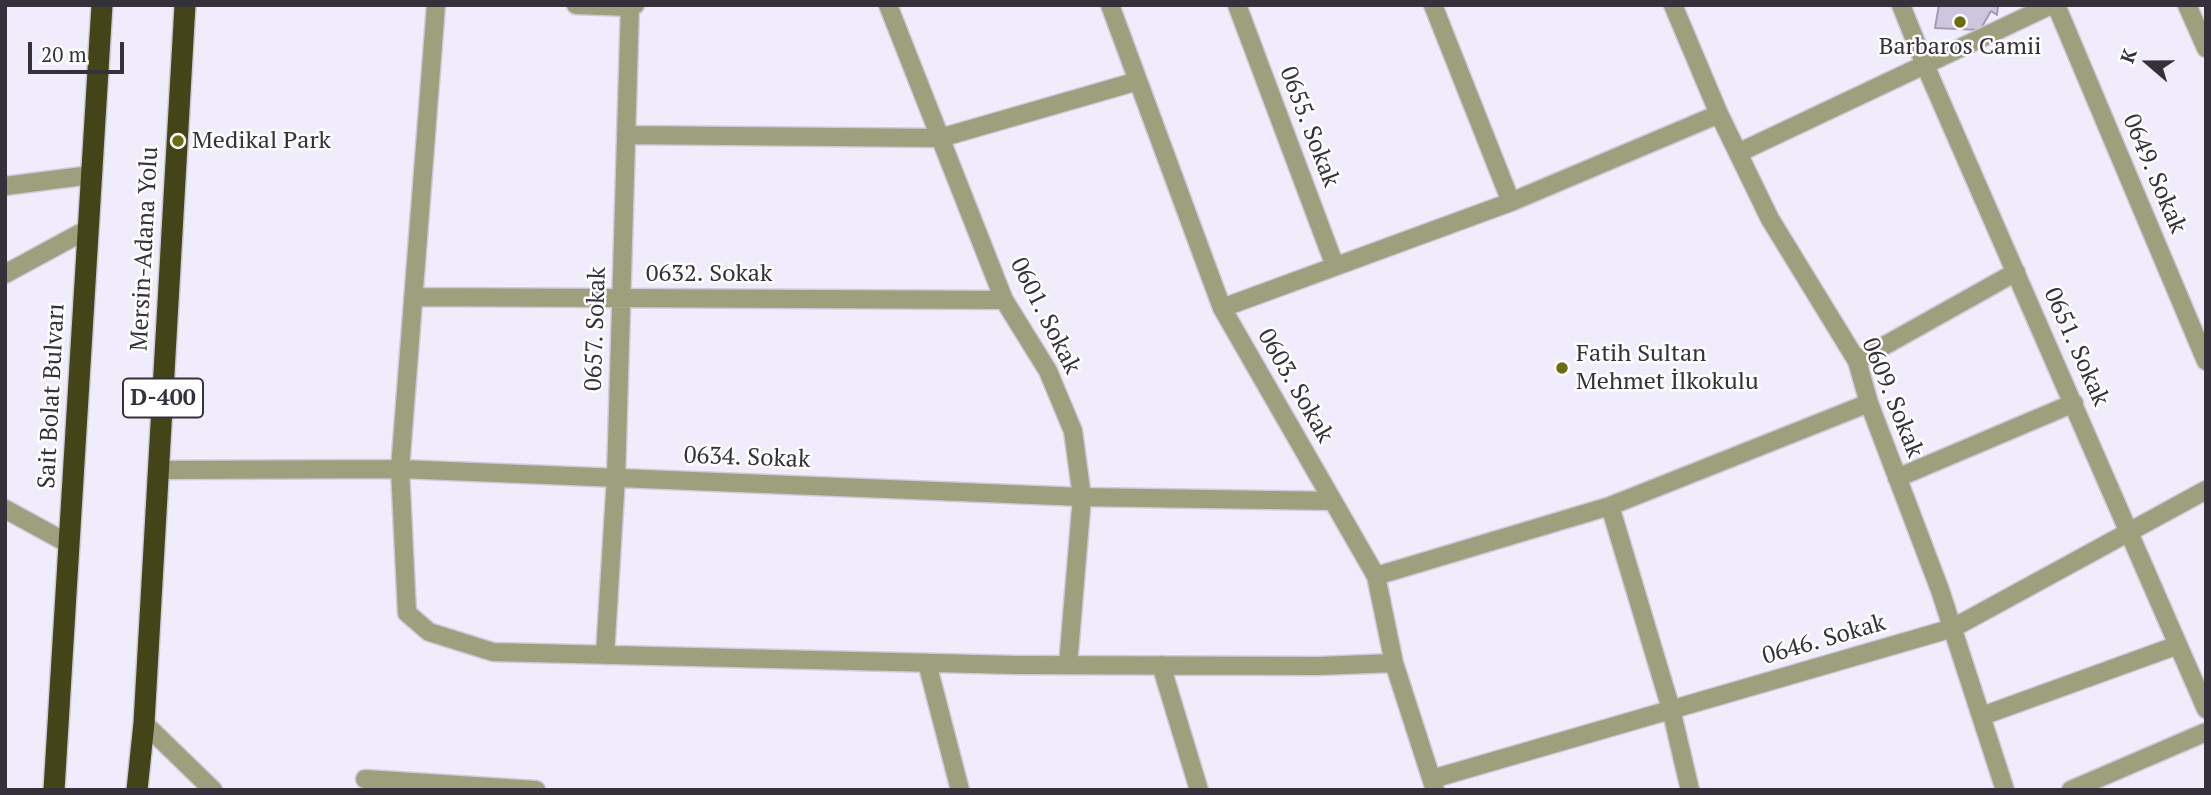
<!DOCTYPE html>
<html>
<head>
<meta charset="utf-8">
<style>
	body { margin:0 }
	#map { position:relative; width:2211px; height:795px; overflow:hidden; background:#f0ecfc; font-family:"PT Serif",serif }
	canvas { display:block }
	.frame { position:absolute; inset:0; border:7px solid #34313b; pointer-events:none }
	.north { position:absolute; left:2113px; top:28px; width:70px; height:70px; -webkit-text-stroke:5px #fff; paint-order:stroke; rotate:290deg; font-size:19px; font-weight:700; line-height:28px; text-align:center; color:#34313b }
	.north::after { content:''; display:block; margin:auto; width:24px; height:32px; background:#34313b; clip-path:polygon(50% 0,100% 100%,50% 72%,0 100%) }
	.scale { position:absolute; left:28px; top:42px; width:96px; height:32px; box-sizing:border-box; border:4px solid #34313b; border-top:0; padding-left:9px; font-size:21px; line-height:24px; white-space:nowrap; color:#34313b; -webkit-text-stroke:5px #fff; paint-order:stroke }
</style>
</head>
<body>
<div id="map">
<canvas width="2211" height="795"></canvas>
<div class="frame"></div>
<div class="north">K</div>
<div class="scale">20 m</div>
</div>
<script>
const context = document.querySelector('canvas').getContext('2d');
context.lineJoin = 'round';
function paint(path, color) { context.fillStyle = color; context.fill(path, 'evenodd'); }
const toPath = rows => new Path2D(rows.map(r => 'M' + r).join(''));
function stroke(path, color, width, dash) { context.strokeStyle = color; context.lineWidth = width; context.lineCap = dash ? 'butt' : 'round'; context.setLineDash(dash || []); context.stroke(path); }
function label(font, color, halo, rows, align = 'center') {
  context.font = font + ' "PT Serif",serif'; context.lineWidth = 5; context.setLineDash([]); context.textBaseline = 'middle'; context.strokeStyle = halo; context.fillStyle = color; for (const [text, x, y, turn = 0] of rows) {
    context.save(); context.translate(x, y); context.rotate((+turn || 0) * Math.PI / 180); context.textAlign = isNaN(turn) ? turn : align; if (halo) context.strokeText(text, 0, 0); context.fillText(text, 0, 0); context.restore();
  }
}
const building = toPath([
	[1939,5,1998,5,1997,15,1991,11,1980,30,1935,28,1939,5]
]);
paint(building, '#cdc6e0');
stroke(building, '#a29bb4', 2);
const minor = toPath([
	[436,5,400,469,407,613,429,632,493,652,1016,665,1318,666,1394,663],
	[576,5,630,7,635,5],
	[888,5,1004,300,1048,371,1073,431,1082,497,1068,665],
	[1110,5,1222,308,1376,576,1394,663,1435,790],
	[1237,5,1335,266],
	[1433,5,1511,202],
	[1673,5,1719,114,1770,219,1857,361,1869,403,1940,590,2005,790],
	[1901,5,1925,65,2206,709],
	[2056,5,2206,361],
	[2187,5,2206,48],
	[626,135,940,138,1138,81],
	[1738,153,2051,5],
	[5,186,91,175],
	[5,274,88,229],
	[414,297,1004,300],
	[1222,308,1511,202,1719,114],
	[1857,361,2016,272],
	[158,470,400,469,1082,497,1333,501],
	[1897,478,2074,403],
	[1610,506,1671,709,1690,790],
	[5,509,69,544],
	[1376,576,1610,506,1869,403],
	[605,655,616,477,630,5],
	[927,663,960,790],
	[1161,665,1199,790],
	[1982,716,2178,645],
	[144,723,213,790],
	[365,779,536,790],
	[1432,779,1953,628,2206,490],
	[2071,790,2206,732]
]);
const highway = toPath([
	[54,790,102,5],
	[137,790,144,723,185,5]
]);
stroke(minor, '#cecad9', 21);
stroke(highway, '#cecad9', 24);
stroke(minor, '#9d9f7d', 18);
stroke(highway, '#434519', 21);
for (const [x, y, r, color] of [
	[1960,22,7,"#6a6d0f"],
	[178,141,7,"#6a6d0f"],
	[1562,368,7,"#6a6d0f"]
]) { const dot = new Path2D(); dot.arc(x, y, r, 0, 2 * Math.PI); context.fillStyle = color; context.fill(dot); stroke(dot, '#fff', 2.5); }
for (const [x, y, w] of [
	[163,398,80]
]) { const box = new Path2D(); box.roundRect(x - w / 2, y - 19.5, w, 39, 5); context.fillStyle = '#fff'; context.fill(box); stroke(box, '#34313b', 2); }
label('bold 23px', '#34313b', null, [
	["D-400",163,398]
]);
label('24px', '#34313b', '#fff', [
	["Barbaros Camii",1960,47,"center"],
	["Medikal Park",192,141],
	["Fatih Sultan",1576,354],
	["Mehmet İlkokulu",1576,382]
], 'left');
label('24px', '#34313b', '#fff', [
	["0655. Sokak",1309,127,69],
	["0649. Sokak",2154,174,67],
	["Mersin-Adana Yolu",145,249,-87],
	["0632. Sokak",709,274],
	["0601. Sokak",1045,316,63],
	["0657. Sokak",596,329,-88],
	["0651. Sokak",2076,347,66],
	["0603. Sokak",1295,386,60],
	["Sait Bolat Bulvarı",52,396,-87],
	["0609. Sokak",1892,398,68],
	["0634. Sokak",747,458,2],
	["0646. Sokak",1824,640,-16]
]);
</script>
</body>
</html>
